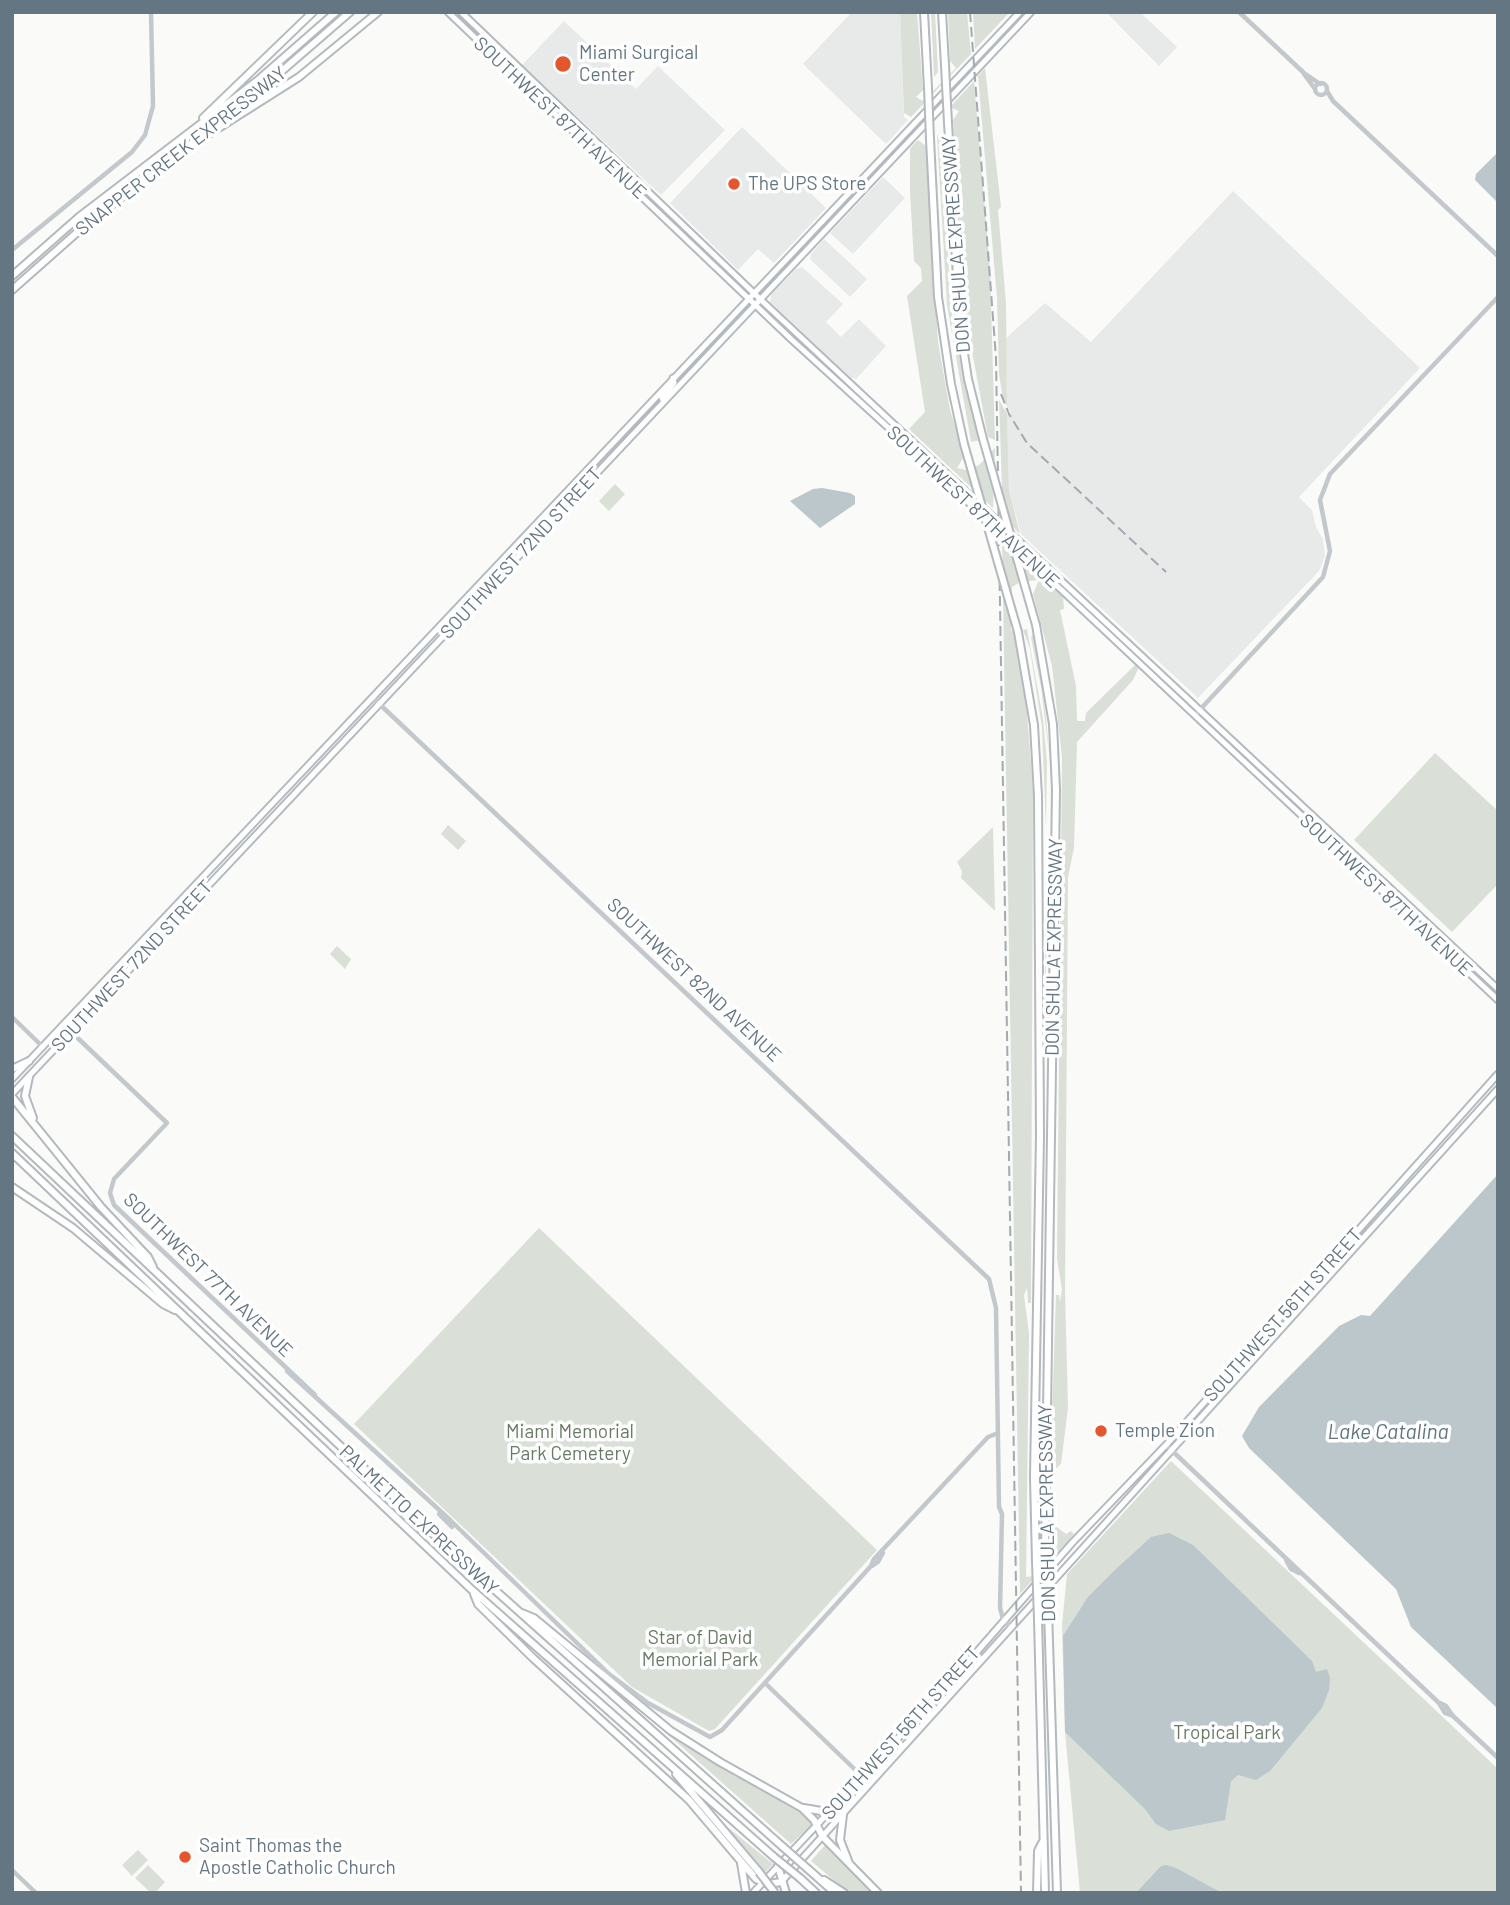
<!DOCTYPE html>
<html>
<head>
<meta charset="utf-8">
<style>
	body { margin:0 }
	#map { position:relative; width:1510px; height:1905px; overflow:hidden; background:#fafaf8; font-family:Barlow,sans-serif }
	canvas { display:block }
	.frame { position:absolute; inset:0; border:14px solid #657683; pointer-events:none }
</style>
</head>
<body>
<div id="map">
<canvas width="1510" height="1905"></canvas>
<div class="frame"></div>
</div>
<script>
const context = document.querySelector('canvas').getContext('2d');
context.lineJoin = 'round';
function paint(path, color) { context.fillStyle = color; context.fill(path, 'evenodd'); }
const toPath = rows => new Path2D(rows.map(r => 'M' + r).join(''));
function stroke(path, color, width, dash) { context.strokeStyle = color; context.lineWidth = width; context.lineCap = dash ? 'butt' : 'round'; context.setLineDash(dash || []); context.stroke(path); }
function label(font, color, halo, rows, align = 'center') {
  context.font = font + ' Barlow,sans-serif'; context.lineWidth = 7; context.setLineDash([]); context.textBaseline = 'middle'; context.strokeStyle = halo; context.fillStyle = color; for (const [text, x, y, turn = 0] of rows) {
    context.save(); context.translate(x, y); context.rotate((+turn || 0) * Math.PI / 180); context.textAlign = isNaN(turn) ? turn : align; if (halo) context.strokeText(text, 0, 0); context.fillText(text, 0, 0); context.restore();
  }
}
paint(toPath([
	[852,12,900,12,904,117,908,120,886,144,803,64],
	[1106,12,1140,12,1177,47,1159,66],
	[564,21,636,89,658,66,725,130,661,195,522,65],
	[742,127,826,208,774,263,758,249,738,270,670,203],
	[883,177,905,198,853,254,830,233],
	[1233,191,1420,368,1299,497,1312,510,1316,527,1323,539,1325,556,1319,571,1198,698,1021,534,1009,490,1007,415,1011,413,1007,406,1006,338,1045,303,1091,342],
	[824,239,867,279,850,297,810,259,811,254],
	[802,267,843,304,826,322,841,337,859,319,886,346,856,379,850,377,770,302,771,295,796,269]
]), '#e8e9e9');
paint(toPath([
	[900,12,917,12,923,90,916,97,923,101,956,68,950,61,948,12,967,12,971,54,911,117,904,113],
	[931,12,935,12,938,72,934,77],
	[973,12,1010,12,975,49],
	[985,68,1001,207,998,210,1006,303,1007,406,1011,413,1003,399,999,374,997,298,978,76],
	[974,81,990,270,995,440,988,437,965,314,953,120,959,111,950,107],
	[941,132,951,307,963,379,980,440,971,442,947,305,937,136],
	[918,140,926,146,938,342,950,410,965,455,957,468,966,470,979,465,995,448,993,508,909,429,925,412,907,296,922,281,921,268,914,261,910,192,910,148],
	[999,400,1007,413,1009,490,1020,534,1003,517],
	[615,484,625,494,609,511,599,501],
	[1002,539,1063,596,1064,609,1060,610,1076,686,1077,721,1085,721,1086,713,1136,664,1138,669,1133,680,1077,742,1074,848,1068,877,1065,1291,1068,1408,1061,1464,1050,1474,1056,1295,1059,1295,1060,1302,1062,1289,1057,1259,1062,757,1052,666,1033,594,1039,580,1020,582,1012,587,1011,630,1015,634,1026,699,1033,790,1031,1303,1028,1303,1027,1288,1024,1295,1029,1333,1026,1577,1034,1576,1058,1549,1051,1543,1050,1522,1066,1534,1071,1531,1074,1534,1020,1594],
	[1027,629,1043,719,1047,762,1046,829,1042,728,1030,649,1023,630],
	[1033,634,1045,707,1050,761,1041,687,1031,638],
	[1435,753,1498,811,1498,884,1452,932,1354,840],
	[448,825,466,841,458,850,441,834],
	[993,827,995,911,961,878,962,871,957,862],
	[1046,869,1049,884,1045,995,1045,994],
	[337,946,351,959,345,969,330,954],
	[539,1228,877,1550,715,1729,709,1731,632,1687,354,1424],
	[1171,1461,1498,1769,1498,1893,1080,1893,1065,1732,1062,1625,1067,1574],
	[637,1707,718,1764,806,1816,812,1825,791,1844],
	[725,1825,773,1864,764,1874,739,1843],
	[826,1844,854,1872,873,1893,849,1893,811,1861],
	[138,1850,148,1860,132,1876,122,1865],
	[148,1865,165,1882,155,1893,151,1893,135,1878]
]), '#dadfd7');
paint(toPath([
	[1498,152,1498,203,1475,180,1476,174],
	[822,488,850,493,855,496,855,504,820,528,790,501,813,489],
	[1498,1174,1498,1709,1411,1627,1396,1589,1249,1448,1242,1436,1259,1407,1339,1326,1361,1315,1370,1316],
	[1169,1533,1193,1545,1312,1661,1316,1672,1327,1669,1330,1678,1329,1690,1322,1708,1270,1771,1256,1780,1238,1775,1231,1781,1225,1820,1169,1831,1156,1824,1145,1809,1065,1732,1063,1636,1088,1597,1115,1570,1151,1537],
	[1166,1865,1176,1868,1222,1893,1136,1893,1161,1866]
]), '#bbc7cb');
const secondary = toPath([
	[448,12,791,339,904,442,1498,1000],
	[461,12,761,300,1498,989],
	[664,401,662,398,674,383,673,378],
	[12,1079,1020,12],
	[12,1094,1031,12],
	[782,1881,1498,1089],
	[753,1893,947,1686,1072,1543,1166,1445,1498,1074]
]);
const motorway = toPath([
	[924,12,928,88],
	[942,12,945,65],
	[203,118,313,12],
	[948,123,960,328,968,379,983,439],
	[209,134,299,77,378,12],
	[930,139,938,297,951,384,964,444],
	[12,276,79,217,257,81,336,12],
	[12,290,90,221,246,102,350,12],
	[1036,625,1053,724,1056,790,1045,1550],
	[1018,632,1034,725,1038,796,1040,1136,1034,1477,1036,1562],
	[12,1069,29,1061],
	[29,1077,25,1096,33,1118],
	[12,1097,101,1207,148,1257,153,1267],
	[12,1136,459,1558,783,1847],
	[12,1153,471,1589,774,1857],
	[12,1187,73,1228,163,1304,175,1310],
	[474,1594,478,1604,533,1658,689,1800,756,1879,769,1884,781,1882],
	[1048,1610,1057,1893],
	[522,1613,534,1618,671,1731,720,1762,802,1808,814,1820,823,1837,878,1893],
	[1038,1619,1045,1893],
	[676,1774,759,1872],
	[804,1808,821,1811,834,1807],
	[843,1815,840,1840,849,1863],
	[741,1863,746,1893],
	[778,1866,786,1893],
	[808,1869,835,1893],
	[800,1878,816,1893],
	[824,1880,844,1893],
	[1037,1893,1038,1851,1042,1843]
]);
stroke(secondary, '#b3babf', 9);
stroke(motorway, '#b4b9bd', 10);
stroke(toPath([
	[1239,12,1304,73,1320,84],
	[1304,74,1315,89],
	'1315 89a6 6 0 1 1 12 0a6 6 0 1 1-12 0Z',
	[1327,91,1333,101,1498,256],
	[12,250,132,152,145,135,153,106,151,12],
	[373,698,989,1279,996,1308,999,1507,1002,1514,1000,1608,1003,1619,1011,1627],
	[1195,715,1323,577,1330,551,1320,500,1330,474,1498,297],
	[12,1017,43,1047],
	[64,1025,167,1123,114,1179,110,1193,114,1205,315,1395],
	[287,1371,448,1518,609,1674,648,1703,710,1737,722,1730,871,1566,874,1559,988,1437,998,1433],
	[1166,1445,1438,1702,1446,1706,1453,1716,1498,1758],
	[439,1514,452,1527],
	[1286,1560,1291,1569,1299,1573],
	[872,1566,878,1562,883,1553],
	[765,1683,870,1784],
	[1439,1703,1445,1713,1453,1716],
	[12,1870,36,1893]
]), '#c3c8cc', 4.5);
stroke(secondary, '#fff', 5);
stroke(motorway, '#fff', 6);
stroke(toPath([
	[970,12,996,358,1021,1893],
	[1001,394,1009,414,1027,443,1166,572]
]), '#a2aab0', 2, [10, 5]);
const motorwayBridge = toPath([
	[945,65,948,123],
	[928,88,930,139],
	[983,439,1036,625],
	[964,444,1018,632],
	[1045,1550,1048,1610],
	[1036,1562,1038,1619],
	[783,1847,808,1869],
	[774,1857,800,1878],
	[759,1872,775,1893]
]);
stroke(motorwayBridge, '#b4b9bd', 10, []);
stroke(motorwayBridge, '#fff', 6);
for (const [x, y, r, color] of [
	[563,64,9,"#e4572e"],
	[734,184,7,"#e4572e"],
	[1101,1431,7,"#e4572e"],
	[185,1857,7,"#e4572e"]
]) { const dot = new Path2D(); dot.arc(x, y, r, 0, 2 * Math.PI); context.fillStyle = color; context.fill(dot); stroke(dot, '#fff', 2.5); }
label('19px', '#657683', '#fff', [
	["Miami Surgical",579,53],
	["Center",579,75],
	["The UPS Store",748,184],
	["Temple Zion",1115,1431],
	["Saint Thomas the",199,1846],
	["Apostle Catholic Church",199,1868]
], 'left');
label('19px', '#657683', '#fff', [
	["SOUTHWEST 87TH AVENUE",560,118,43],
	["SNAPPER CREEK EXPRESSWAY",181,151,-38],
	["DON SHULA EXPRESSWAY",956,244,-94],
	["SOUTHWEST 87TH AVENUE",973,507,43],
	["SOUTHWEST 72ND STREET",521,553,-47],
	["SOUTHWEST 87TH AVENUE",1386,895,43],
	["DON SHULA EXPRESSWAY",1054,947,-89],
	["SOUTHWEST 72ND STREET",132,966,-47],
	["SOUTHWEST 82ND AVENUE",694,980,43],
	["SOUTHWEST 77TH AVENUE",208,1275,44],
	["SOUTHWEST 56TH STREET",1283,1315,-48],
	["DON SHULA EXPRESSWAY",1047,1513,-91],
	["PALMETTO EXPRESSWAY",419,1520,43],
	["SOUTHWEST 56TH STREET",901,1733,-48]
]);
label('19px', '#687a64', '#fff', [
	["Miami Memorial",570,1432],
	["Park Cemetery",570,1454],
	["Star of David",700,1638],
	["Memorial Park",700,1660],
	["Tropical Park",1227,1733]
]);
label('italic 21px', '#60757c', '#fff', [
	["Lake Catalina",1388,1432]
]);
</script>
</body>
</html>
